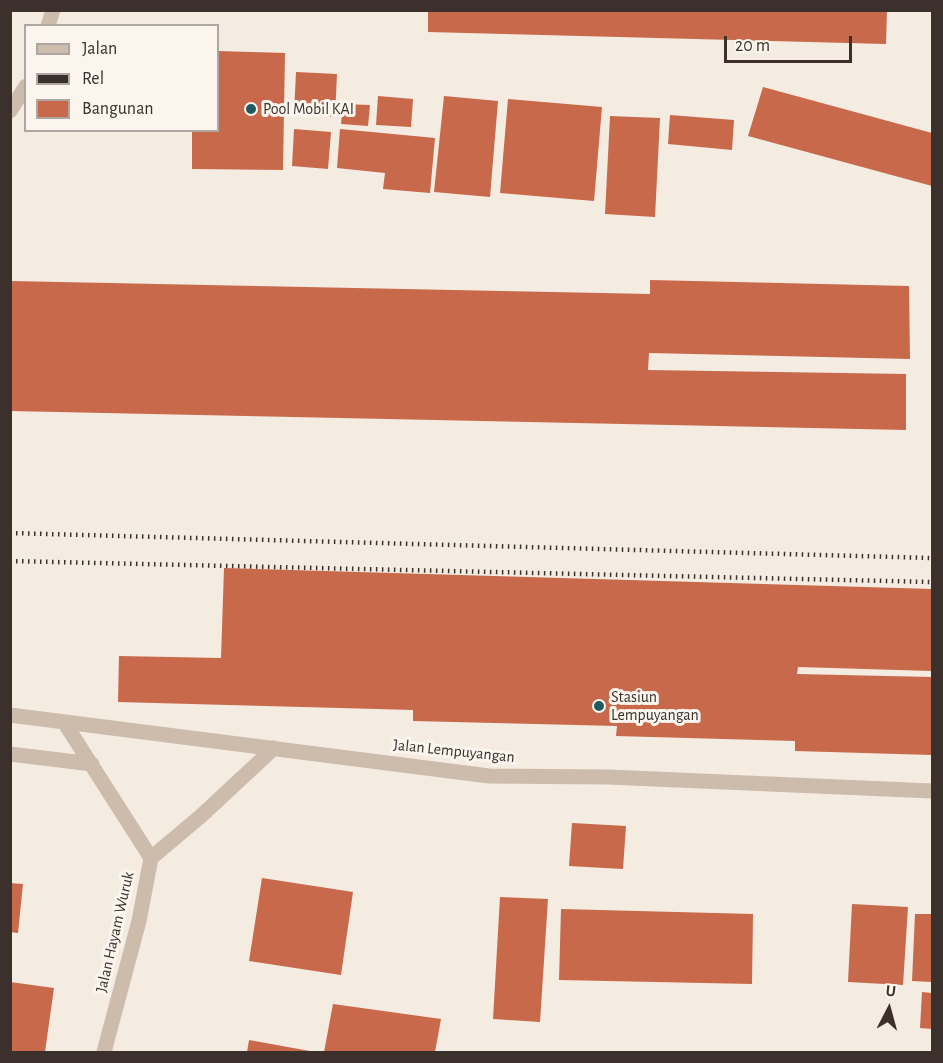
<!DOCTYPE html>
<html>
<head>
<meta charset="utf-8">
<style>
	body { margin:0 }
	#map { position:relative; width:943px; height:1063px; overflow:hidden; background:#f4ebe1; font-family:"Alegreya Sans",sans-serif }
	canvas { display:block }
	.frame { position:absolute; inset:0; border:12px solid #3b302b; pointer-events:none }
	.legend { position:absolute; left:24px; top:24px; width:195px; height:108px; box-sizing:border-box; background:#fbf5ee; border:2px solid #aea6a0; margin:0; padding:8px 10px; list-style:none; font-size:18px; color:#3b302b }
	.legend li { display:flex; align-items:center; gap:12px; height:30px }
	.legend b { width:30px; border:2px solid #aea6a0 }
	.north { position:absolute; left:859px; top:979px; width:60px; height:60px; -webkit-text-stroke:4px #fbf5ee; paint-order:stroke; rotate:6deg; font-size:16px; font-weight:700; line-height:24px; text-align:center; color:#3b302b }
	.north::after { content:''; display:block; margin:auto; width:21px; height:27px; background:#3b302b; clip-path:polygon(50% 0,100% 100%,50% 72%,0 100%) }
	.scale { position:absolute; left:724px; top:36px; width:128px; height:27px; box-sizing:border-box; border:3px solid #3b302b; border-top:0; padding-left:8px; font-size:18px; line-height:21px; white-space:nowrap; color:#3b302b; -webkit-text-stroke:4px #fbf5ee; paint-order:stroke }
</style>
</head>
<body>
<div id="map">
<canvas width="943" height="1063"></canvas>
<div class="frame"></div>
<ul class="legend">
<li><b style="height:8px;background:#cdbbac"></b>Jalan</li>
<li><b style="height:8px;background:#3b302b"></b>Rel</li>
<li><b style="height:16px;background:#c8694b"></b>Bangunan</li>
</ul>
<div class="north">U</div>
<div class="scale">20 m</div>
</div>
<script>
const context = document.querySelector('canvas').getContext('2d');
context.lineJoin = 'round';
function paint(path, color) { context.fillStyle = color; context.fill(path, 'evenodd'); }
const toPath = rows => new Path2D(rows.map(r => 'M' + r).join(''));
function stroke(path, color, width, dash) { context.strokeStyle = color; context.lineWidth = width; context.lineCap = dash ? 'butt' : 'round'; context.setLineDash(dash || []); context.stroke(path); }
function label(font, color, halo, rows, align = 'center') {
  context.font = font + ' "Alegreya Sans",sans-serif'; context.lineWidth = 6; context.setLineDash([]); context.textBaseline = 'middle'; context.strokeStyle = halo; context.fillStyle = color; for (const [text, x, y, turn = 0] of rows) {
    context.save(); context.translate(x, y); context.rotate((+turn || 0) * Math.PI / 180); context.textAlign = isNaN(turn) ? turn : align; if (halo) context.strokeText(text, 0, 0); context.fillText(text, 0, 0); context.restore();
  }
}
paint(toPath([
	[428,10,887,10,886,44,428,32],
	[218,51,285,53,283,170,192,169,192,130,218,130],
	[296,72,337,74,335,117,294,114],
	[763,87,932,133,932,186,748,136],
	[378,96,413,99,411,127,376,125],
	[444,96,498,101,490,197,434,192],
	[508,99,602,107,594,201,500,193],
	[343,104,370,105,368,126,341,124],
	[670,115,734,120,732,150,668,144],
	[610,116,660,118,655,217,605,214],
	[294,129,331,132,328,169,292,166],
	[340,129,435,138,430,193,383,189,385,173,337,168],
	[650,280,909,286,910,359,649,353,648,370,906,374,906,430,10,411,10,281,650,294],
	[224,568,932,589,932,671,798,667,797,674,932,677,932,755,795,751,795,741,616,736,617,726,413,721,413,710,118,702,119,656,221,658],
	[572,823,626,826,623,869,569,866],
	[262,878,353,892,341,975,249,961],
	[10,883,23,884,18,933,10,932],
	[500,897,548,899,540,1022,493,1019],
	[852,904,908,907,903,985,848,982],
	[561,909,753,914,752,984,559,980],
	[915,914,932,914,932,982,912,981],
	[10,982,54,988,45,1052,10,1052],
	[922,992,932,993,932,1029,920,1028],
	[333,1004,441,1019,435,1052,324,1052],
	[249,1040,310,1051,309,1052,247,1052]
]), '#c8694b');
stroke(toPath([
	[48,26,53,10],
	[10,111,26,86],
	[10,715,489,776,608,777,932,791],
	[64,722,151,858,139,921,104,1052],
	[10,754,92,764],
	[151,858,201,816,274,748]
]), '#cdbbac', 15);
stroke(toPath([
	[10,533,932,558],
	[10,561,932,582]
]), '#3b302b', 4.5, [1.5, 4.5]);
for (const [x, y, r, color] of [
	[251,109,6,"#1f5a5e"],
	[599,706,6,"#1f5a5e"]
]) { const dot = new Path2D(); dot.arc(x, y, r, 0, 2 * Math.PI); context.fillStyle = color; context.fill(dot); stroke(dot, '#fbf5ee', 2); }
label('16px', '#3b302b', '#fbf5ee', [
	["Pool Mobil KAI",263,109],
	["Stasiun",611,697],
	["Lempuyangan",611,715]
], 'left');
label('16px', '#3b302b', '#fbf5ee', [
	["Jalan Lempuyangan",454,751,6],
	["Jalan Hayam Wuruk",115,932,-77]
]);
</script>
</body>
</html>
